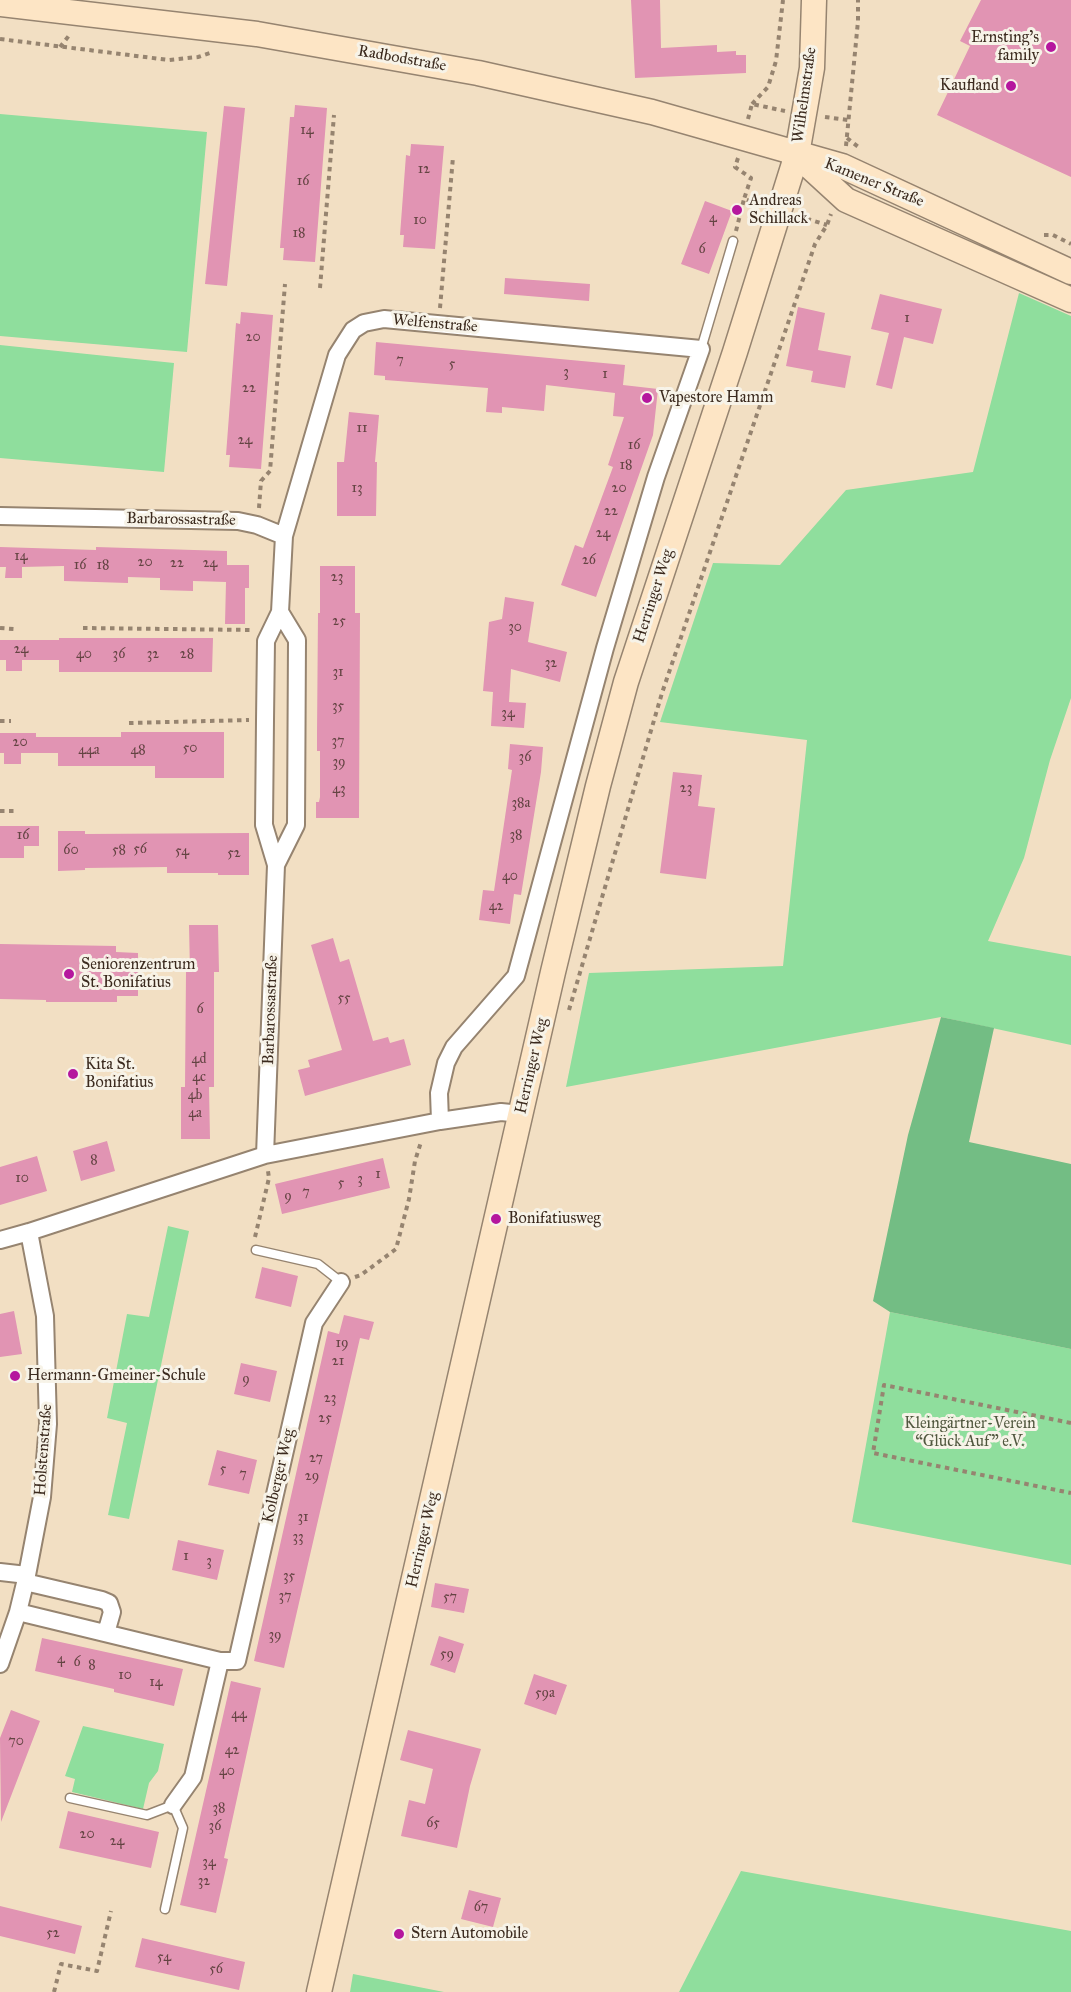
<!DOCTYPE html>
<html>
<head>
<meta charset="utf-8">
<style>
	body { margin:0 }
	canvas { display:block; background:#f2dfc3 }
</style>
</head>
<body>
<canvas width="1071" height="1992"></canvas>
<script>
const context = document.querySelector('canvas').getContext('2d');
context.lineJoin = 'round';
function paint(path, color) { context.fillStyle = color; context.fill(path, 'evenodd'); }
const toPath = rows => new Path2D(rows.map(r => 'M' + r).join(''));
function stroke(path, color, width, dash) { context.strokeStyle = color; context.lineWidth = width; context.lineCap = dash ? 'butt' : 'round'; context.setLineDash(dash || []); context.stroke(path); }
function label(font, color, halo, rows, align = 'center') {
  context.font = font + ' "IM FELL Great Primer",serif'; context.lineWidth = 6; context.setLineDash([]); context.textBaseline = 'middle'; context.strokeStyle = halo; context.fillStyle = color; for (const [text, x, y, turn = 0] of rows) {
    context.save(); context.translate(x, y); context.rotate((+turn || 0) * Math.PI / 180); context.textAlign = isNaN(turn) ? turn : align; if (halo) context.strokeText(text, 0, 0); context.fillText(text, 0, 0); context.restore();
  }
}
paint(toPath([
	[0,114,207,132,187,352,0,336],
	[1019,293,1071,316,1071,698,1050,760,1024,858,988,941,1071,956,1071,1045,941,1017,566,1087,589,973,783,966,807,740,660,722,713,563,780,565,846,490,973,472],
	[0,345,174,363,164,472,0,458],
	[168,1226,189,1231,129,1519,108,1515,127,1423,107,1418,127,1314,149,1317],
	[890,1312,1071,1349,1071,1565,852,1522],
	[83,1726,164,1744,158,1771,149,1783,143,1809,72,1792,75,1779,65,1776],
	[741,1871,1071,1931,1071,1992,679,1992],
	[353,1974,444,1992,350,1992]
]), '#8fde9d');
paint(toPath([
	[941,1017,994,1028,969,1142,1071,1164,1071,1349,890,1312,873,1301,908,1135]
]), '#73bd84');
paint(toPath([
	[631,0,660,0,661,48,717,45,717,52,736,51,736,55,746,55,746,73,635,78],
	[981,0,1071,0,1071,177,937,115,970,46,960,41],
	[295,105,327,108,315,262,283,260,284,248,280,248,290,117,294,117],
	[224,106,245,108,227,286,205,284],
	[411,144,444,146,435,249,403,247,404,235,400,235,406,155,410,156],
	[705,201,732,211,709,274,681,264],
	[505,278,590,284,589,301,504,294],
	[880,294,942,309,933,344,904,337,892,389,876,385,889,333,871,329],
	[798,307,825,313,818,350,851,356,845,388,811,382,813,371,786,366],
	[241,312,273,315,261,469,229,467,230,455,226,455,236,323,240,324],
	[376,342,625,365,623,385,658,389,653,435,596,597,561,585,575,545,583,548,613,467,608,465,624,417,613,416,615,393,546,385,544,411,502,407,502,413,486,412,488,388,385,380,385,376,374,375],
	[349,412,379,415,375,462,377,462,376,516,337,516,337,462,344,462],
	[0,547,96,550,96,547,227,551,227,565,249,565,249,588,245,588,245,624,225,624,226,582,193,581,193,591,160,590,160,578,128,577,128,583,64,581,64,566,22,567,22,578,5,578,6,567,0,567],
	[320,566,355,566,355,613,360,613,359,818,316,818,316,802,319,802,320,797,320,751,317,751,317,734,318,613,320,613],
	[505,597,534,602,528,642,567,652,560,682,511,669,509,702,526,703,524,728,491,726,493,692,483,691,489,622,502,619],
	[59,638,213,638,212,672,59,672,59,660,22,660,22,671,6,671,6,660,0,660,0,640,59,640],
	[121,732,224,732,224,778,155,778,155,766,58,766,58,753,21,753,21,764,4,764,4,753,0,753,0,733,36,733,36,737,121,737],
	[510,744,543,747,541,772,521,895,514,894,510,924,479,920,483,890,494,891,512,770,508,769],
	[673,772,702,775,698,806,715,808,706,879,660,873],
	[0,826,39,826,39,846,24,846,24,858,0,858],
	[58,831,85,831,85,834,249,833,249,875,218,875,218,873,167,873,167,867,85,868,85,870,58,871],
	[189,925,218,925,219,972,214,972,214,1087,209,1087,210,1139,181,1139,181,1087,185,1087,186,972,190,972],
	[333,938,340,962,349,959,373,1041,388,1037,390,1043,404,1039,411,1065,305,1096,298,1070,310,1067,308,1060,342,1050,311,945],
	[0,944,116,946,116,952,138,953,138,996,117,996,117,1002,46,1002,46,1000,0,999],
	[107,1141,115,1171,81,1181,73,1151],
	[37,1156,47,1191,0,1205,0,1167],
	[383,1158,390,1188,282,1214,275,1184],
	[262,1267,298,1276,291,1307,255,1298],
	[14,1311,22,1354,0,1357,0,1314],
	[344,1315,374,1322,369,1340,360,1338,284,1668,254,1661,328,1331,339,1334],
	[241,1363,277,1371,270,1402,234,1394],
	[217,1450,257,1460,249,1494,208,1485],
	[178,1540,224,1550,217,1580,172,1570],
	[435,1583,469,1589,464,1613,431,1607],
	[439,1636,464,1644,455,1673,430,1665],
	[42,1638,183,1669,174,1706,114,1692,114,1689,35,1671],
	[534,1674,567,1685,556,1715,524,1704],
	[231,1681,261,1688,224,1858,228,1859,216,1913,180,1905],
	[11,1710,40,1721,1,1822,0,1738],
	[408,1730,481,1749,470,1786,457,1848,401,1836,409,1800,425,1804,433,1769,400,1760],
	[68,1811,159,1832,151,1868,59,1848],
	[469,1890,501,1898,493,1927,461,1919],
	[0,1906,82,1926,75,1954,0,1936],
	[142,1938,245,1962,239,1990,135,1967]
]), '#e194b3');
const lane = toPath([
	[701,349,733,241],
	[256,1250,318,1264,341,1282],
	[70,1798,147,1815,173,1805,183,1828,165,1909]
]);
const street = toPath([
	[0,516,238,521,257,525,284,536],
	[280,612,284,536,337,355,353,330,364,323,384,319,701,349,656,477,605,648,516,976,454,1047,446,1063,439,1093,440,1121],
	[280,612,297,640,296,825,276,865,264,825,265,720,266,641,280,612],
	[265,1155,276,865],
	[0,1240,29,1232,265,1155,440,1121,501,1112,521,1114],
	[0,1572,27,1575],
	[25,1582,102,1600,109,1603,112,1612,106,1633],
	[18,1612,220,1661,237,1661,314,1323,341,1282],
	[0,1664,18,1612,27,1575,42,1497,48,1424,45,1316,29,1232],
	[173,1805,193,1777,220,1661]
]);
const secondary = toPath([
	[0,4,257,34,478,73,652,112,842,166,1071,272],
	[798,156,846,200,1071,300],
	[319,1992,553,972,598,786,626,682,735,352,797,154,812,68,814,0]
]);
stroke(lane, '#968470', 11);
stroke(street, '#968470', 20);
stroke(secondary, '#968470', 27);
stroke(toPath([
	[0,39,169,60,198,57,213,52],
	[60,47,71,33],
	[752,104,768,87,776,61,783,0],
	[825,117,848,120],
	[748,119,752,104,785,111],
	[847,138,861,149],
	[846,146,858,21,858,0],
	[738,158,735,167,751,178,744,199,759,204],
	[798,216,827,225],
	[736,231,744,199],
	[1044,235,1053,235,1071,244],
	[320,288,334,115],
	[440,308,453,157],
	[259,508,261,481,270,471,285,284],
	[0,628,14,629],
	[83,628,252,630],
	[0,721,11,721],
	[129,723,249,720],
	[0,811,14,811],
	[569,1010,662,693,815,244,827,225,831,214],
	[255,1237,269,1178,268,1171],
	[355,1277,361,1275,396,1249,409,1199,415,1161,421,1142],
	[1071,1423,884,1385,873,1453,1071,1493],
	[54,1992,61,1964,97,1971,111,1911]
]), '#968470', 4, [4.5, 4.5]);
stroke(lane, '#fff', 8);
stroke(street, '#fff', 16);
stroke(secondary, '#fde5c5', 24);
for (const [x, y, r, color] of [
	[1051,47,6,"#b5179e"],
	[1011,86,6,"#b5179e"],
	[737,210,6,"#b5179e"],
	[647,398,6,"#b5179e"],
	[69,974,6,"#b5179e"],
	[73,1074,6,"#b5179e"],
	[496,1219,6,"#b5179e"],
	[15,1376,6,"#b5179e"],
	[399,1934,6,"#b5179e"]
]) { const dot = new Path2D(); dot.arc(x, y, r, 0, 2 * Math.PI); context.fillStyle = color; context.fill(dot); stroke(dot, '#f7f3e8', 2); }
label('14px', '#644443', null, [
	["14",307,131],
	["12",424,170],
	["16",303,182],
	["4",713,219],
	["10",420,221],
	["18",299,234],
	["6",702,250],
	["1",907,319],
	["20",253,338],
	["7",400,361],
	["5",452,365],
	["3",566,373],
	["1",605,375],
	["22",249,389],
	["11",362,429],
	["24",245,441],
	["16",634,446],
	["18",626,466],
	["13",357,489],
	["20",619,489],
	["22",611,512],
	["24",603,534],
	["14",21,557],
	["26",589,561],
	["20",145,563],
	["22",177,564],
	["24",210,564],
	["16",80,566],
	["18",103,566],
	["23",337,578],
	["25",339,622],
	["30",515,628],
	["24",21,650],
	["40",84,655],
	["36",119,655],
	["32",153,655],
	["28",187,655],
	["32",551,664],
	["31",338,673],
	["35",338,707],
	["34",508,714],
	["37",338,742],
	["20",20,743],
	["50",190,749],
	["44a",89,751],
	["48",138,751],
	["36",525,758],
	["39",339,763],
	["23",686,789],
	["43",339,790],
	["38a",521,804],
	["16",23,836],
	["38",516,836],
	["56",140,850],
	["60",71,851],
	["58",119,851],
	["54",182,852],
	["52",234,854],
	["40",510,877],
	["42",496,907],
	["55",344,999],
	["6",200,1010],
	["4d",199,1060],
	["4c",199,1078],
	["4b",195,1096],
	["4a",195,1114],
	["8",94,1161],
	["1",378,1175],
	["10",22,1179],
	["3",360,1180],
	["5",341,1184],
	["7",306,1193],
	["9",288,1197],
	["19",342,1344],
	["21",338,1362],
	["9",246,1380],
	["23",330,1399],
	["25",325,1419],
	["27",316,1459],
	["5",223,1470],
	["7",243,1475],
	["29",312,1477],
	["31",303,1518],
	["33",298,1538],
	["1",186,1557],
	["3",209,1562],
	["35",289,1577],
	["37",285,1597],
	["57",450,1598],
	["39",275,1636],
	["59",447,1655],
	["4",61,1660],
	["6",77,1663],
	["8",92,1666],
	["10",125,1676],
	["14",156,1683],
	["59a",545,1694],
	["44",239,1715],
	["70",16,1742],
	["42",232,1751],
	["40",227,1772],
	["38",219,1809],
	["65",433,1824],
	["36",215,1827],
	["20",87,1835],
	["24",117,1842],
	["34",209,1863],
	["32",204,1882],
	["67",481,1908],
	["52",53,1934],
	["54",164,1958],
	["56",216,1970]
]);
label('16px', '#3b2a1e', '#f7f3e8', [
	["Ernsting's",1039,38,"right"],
	["family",1039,56,"right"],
	["Kaufland",999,86,"right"],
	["Andreas",749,201],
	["Schillack",749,219],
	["Vapestore Hamm",659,398],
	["Seniorenzentrum",81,965],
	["St. Bonifatius",81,983],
	["Kita St.",85,1065],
	["Bonifatius",85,1083],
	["Bonifatiusweg",508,1219],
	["Hermann-Gmeiner-Schule",27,1376],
	["Stern Automobile",411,1934]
], 'left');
label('16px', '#3b2a1e', '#f7f3e8', [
	["Radbodstraße",402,59,10],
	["Wilhelmstraße",805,95,-82],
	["Kamener Straße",874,183,22],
	["Welfenstraße",435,324,5],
	["Barbarossastraße",181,520,1],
	["Herringer Weg",654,596,-72],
	["Barbarossastraße",271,1010,-88],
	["Herringer Weg",532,1066,-77],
	["Holstenstraße",44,1450,-86],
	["Kolberger Weg",279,1476,-77],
	["Herringer Weg",423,1540,-77]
]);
label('16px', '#50573e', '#f7f3e8', [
	["Kleingärtner-Verein",970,1424],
	["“Glück Auf” e.V.",970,1442]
]);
</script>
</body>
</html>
